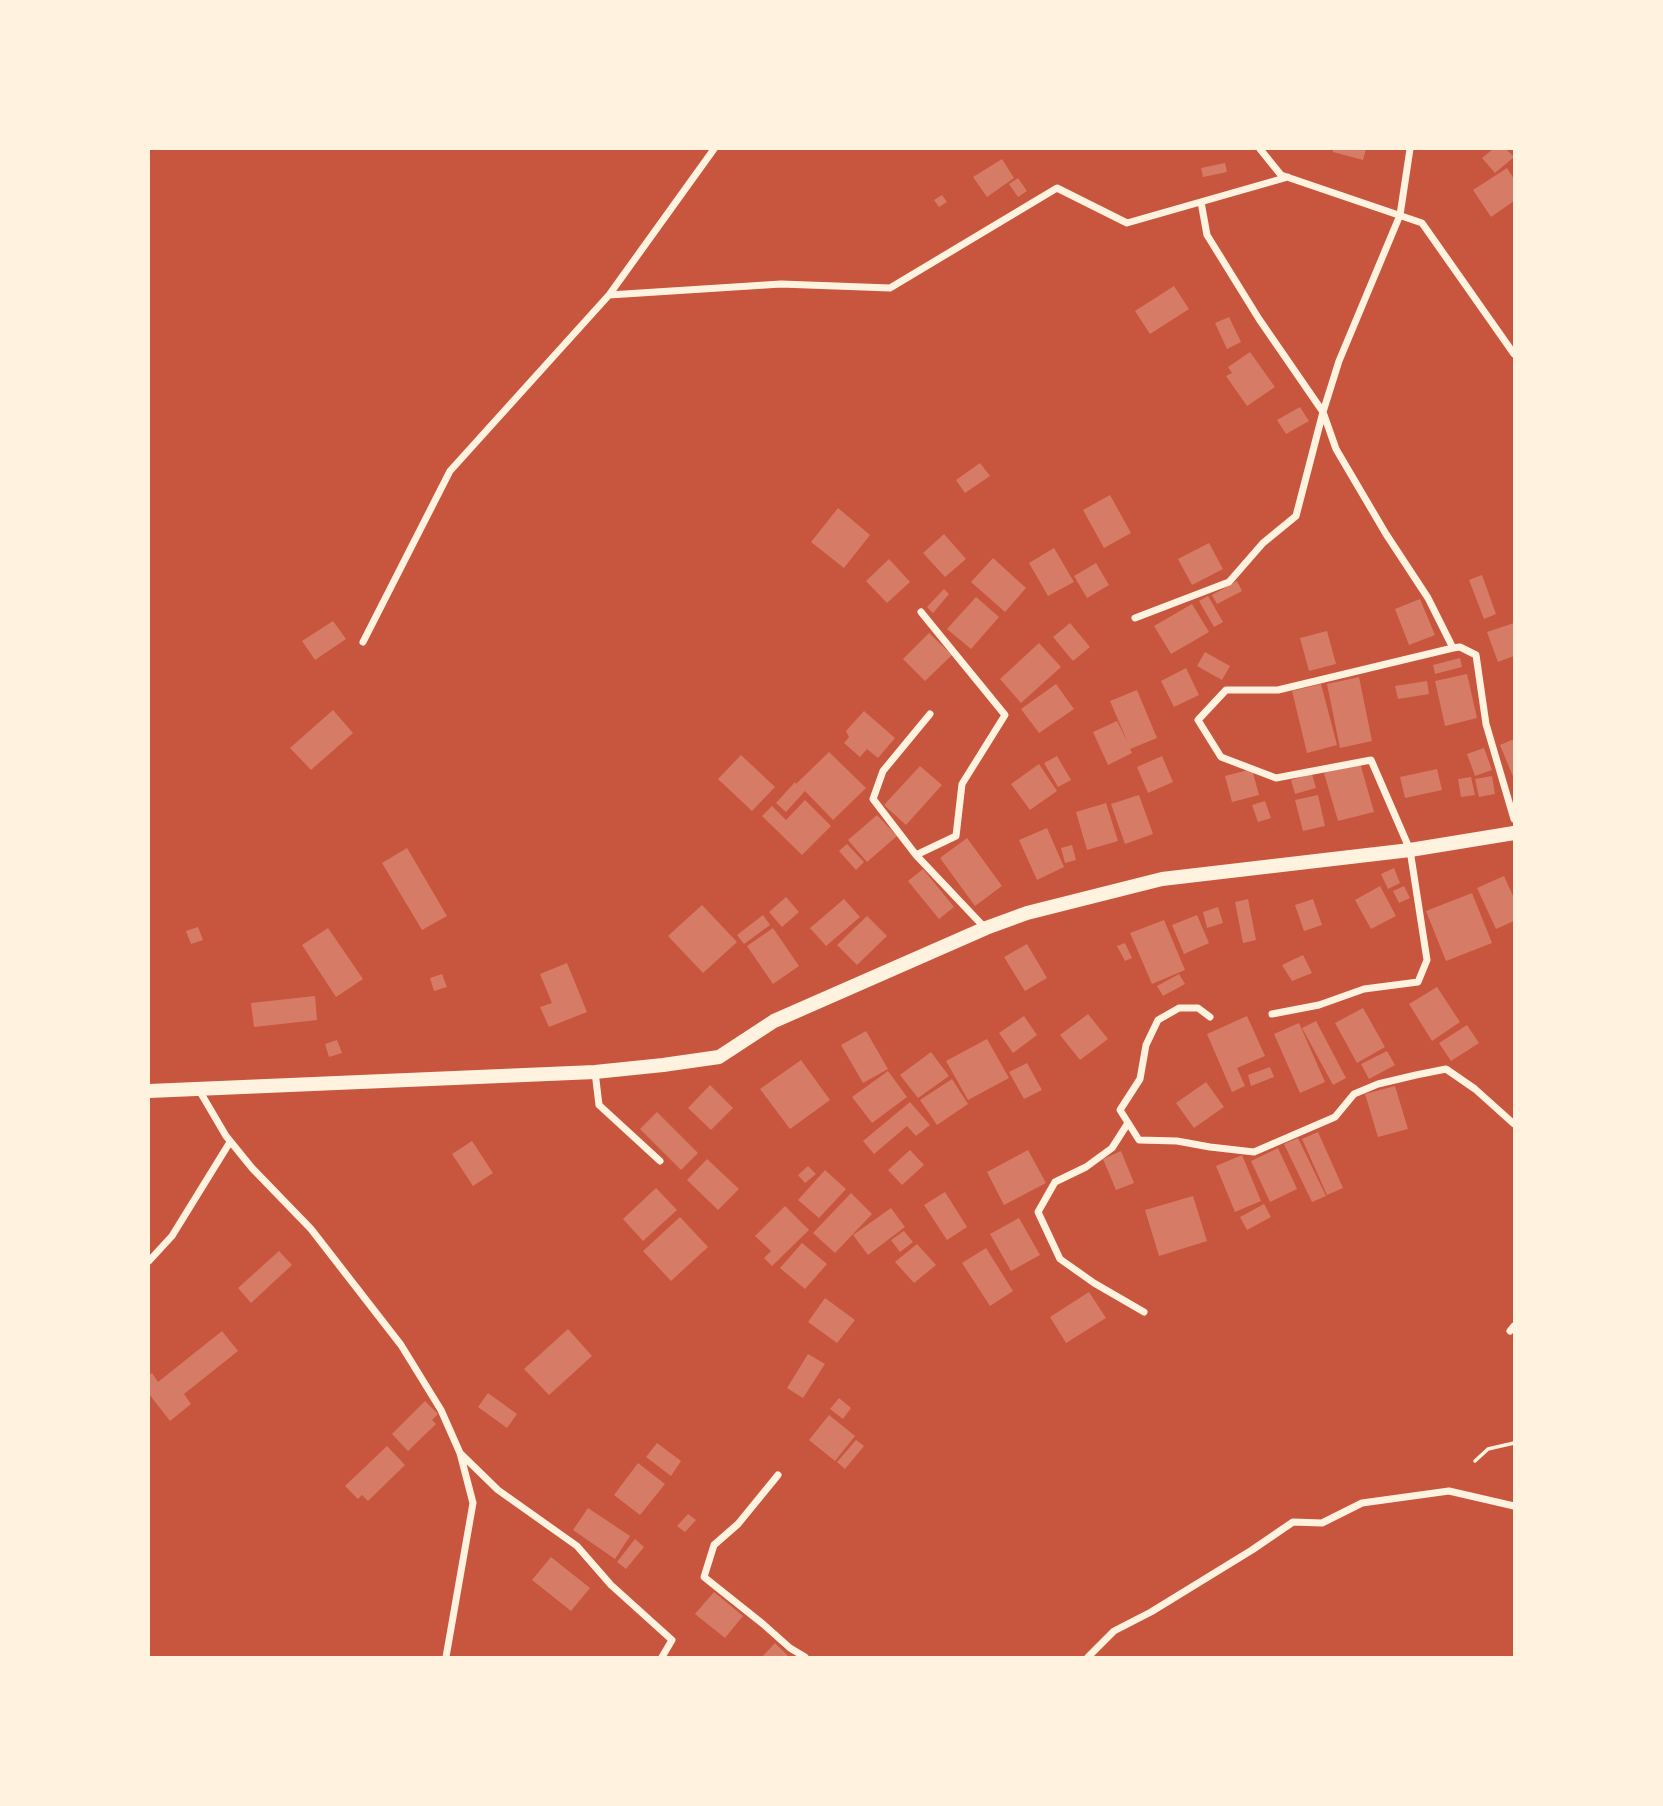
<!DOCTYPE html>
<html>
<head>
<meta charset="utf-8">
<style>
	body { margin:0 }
	#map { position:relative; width:1663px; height:1806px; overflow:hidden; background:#c8553d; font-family:"Archivo Narrow",sans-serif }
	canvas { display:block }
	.frame { position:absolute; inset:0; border:150px solid #fff3e0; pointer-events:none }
</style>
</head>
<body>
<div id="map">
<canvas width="1663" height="1806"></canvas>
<div class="frame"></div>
</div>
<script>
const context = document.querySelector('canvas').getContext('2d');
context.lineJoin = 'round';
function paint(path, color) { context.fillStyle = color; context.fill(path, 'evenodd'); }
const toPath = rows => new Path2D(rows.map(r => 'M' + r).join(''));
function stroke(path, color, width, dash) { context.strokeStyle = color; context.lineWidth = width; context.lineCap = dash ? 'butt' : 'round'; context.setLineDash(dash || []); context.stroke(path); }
paint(toPath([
	[1333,149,1366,149,1363,160,1333,152],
	[1493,149,1506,149,1514,157,1495,173,1482,158],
	[1002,159,1014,178,987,197,973,177],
	[1225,163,1227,172,1203,177,1201,168],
	[1507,168,1514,179,1514,201,1491,217,1473,190],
	[1018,178,1027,191,1018,197,1009,184],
	[942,195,947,202,939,207,934,200],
	[1174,286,1189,309,1150,334,1135,311],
	[1229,317,1241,342,1227,349,1215,323],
	[1250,352,1275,387,1247,406,1226,376,1232,373,1228,367],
	[1300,407,1309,421,1286,434,1277,420],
	[980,463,990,476,965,493,956,480],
	[1110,495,1131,533,1104,548,1083,510],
	[838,508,870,535,844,568,811,542],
	[944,534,966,559,945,577,923,553],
	[1209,543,1223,569,1192,585,1178,559],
	[1054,548,1074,582,1048,596,1029,563],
	[993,558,1026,588,1005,612,971,582],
	[889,559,910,582,887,603,866,581],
	[1096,563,1109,585,1087,598,1074,576],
	[1482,575,1496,614,1484,619,1469,580],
	[1237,581,1242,591,1217,604,1212,595],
	[944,589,949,594,933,613,927,607],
	[1208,596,1223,622,1214,627,1199,601],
	[976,597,999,617,971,649,947,629],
	[1420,599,1435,635,1409,645,1395,609],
	[1192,604,1209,632,1171,654,1154,626],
	[333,621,346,639,315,660,302,641],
	[1070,623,1090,647,1073,661,1053,637],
	[1514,623,1514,656,1498,662,1487,632],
	[1327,631,1336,664,1309,671,1300,638],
	[929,633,952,655,925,681,903,659],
	[1039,643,1061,667,1021,703,1000,679],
	[1205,652,1230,666,1222,680,1197,666],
	[1460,658,1462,667,1435,674,1433,665],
	[1186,668,1199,695,1174,707,1161,681],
	[1467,674,1477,718,1445,726,1435,681],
	[1359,677,1372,741,1340,748,1327,684],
	[1427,681,1429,694,1398,699,1395,686],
	[1056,684,1074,709,1039,733,1021,709],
	[1321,684,1337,745,1307,753,1292,691],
	[1137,690,1157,738,1130,749,1132,753,1108,765,1093,732,1117,721,1128,743,1110,701],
	[333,710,353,733,311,770,290,748],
	[864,711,895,738,878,758,867,749,860,757,844,743,849,737,846,731],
	[1514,739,1514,779,1500,745],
	[1484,748,1492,770,1475,776,1467,754],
	[829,752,866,788,833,820,805,791,786,812,776,803,795,782,796,784],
	[741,755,775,787,752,811,718,779],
	[1057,756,1071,780,1058,787,1044,763],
	[1162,756,1173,782,1148,793,1137,767],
	[1360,763,1374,812,1338,821,1324,773],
	[1039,764,1057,791,1030,810,1011,784],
	[920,766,942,785,906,825,884,805],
	[1252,769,1259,795,1232,802,1225,776],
	[1437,769,1442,790,1405,798,1400,777],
	[1312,774,1316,788,1295,794,1291,780],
	[1492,776,1495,794,1479,797,1475,779],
	[1471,777,1475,795,1461,797,1458,779],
	[1139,795,1153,834,1125,844,1111,804],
	[1318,795,1325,826,1303,831,1295,800],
	[805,800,831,826,802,855,762,816,772,806,786,820],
	[1265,801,1271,818,1258,822,1252,805],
	[1106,803,1118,841,1087,850,1076,812],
	[877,815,897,836,867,862,848,840],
	[1047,828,1064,867,1037,880,1019,840],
	[967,838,1002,886,975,906,940,858],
	[847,844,864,862,856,870,839,851],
	[1072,845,1076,860,1065,863,1061,848],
	[407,848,447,916,422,930,382,863],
	[1394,868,1400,883,1388,889,1381,874],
	[923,869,954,907,939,919,908,881],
	[1504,876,1514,898,1514,921,1496,929,1477,888],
	[1380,886,1396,916,1371,929,1355,900],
	[1404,886,1410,898,1399,903,1393,891],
	[1472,893,1492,943,1446,961,1426,911],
	[786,897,799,912,782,927,769,912],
	[844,899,860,917,826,946,810,928],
	[1248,899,1256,940,1243,943,1235,902],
	[1313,899,1322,925,1304,931,1295,905],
	[702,905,737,942,703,973,668,936],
	[1218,907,1223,923,1207,928,1203,912],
	[763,915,770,925,744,944,737,935],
	[1197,915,1209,943,1184,954,1172,925],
	[867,916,887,936,857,965,837,945],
	[1164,920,1185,970,1152,984,1130,933],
	[198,927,203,940,191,944,186,931],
	[328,928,363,979,336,997,302,945],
	[773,928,799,966,773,984,747,946],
	[1125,943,1132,958,1125,961,1117,946],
	[1027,944,1047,978,1025,991,1004,957],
	[1303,955,1312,973,1292,981,1282,965],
	[567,963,587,1012,549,1027,540,1007,552,1003,540,974],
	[442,974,447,987,434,991,430,978],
	[1179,974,1185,984,1163,996,1157,986],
	[1437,987,1460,1022,1432,1041,1409,1004],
	[315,996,317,1020,254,1027,251,1003],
	[1363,1008,1385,1047,1357,1063,1335,1023],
	[1088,1014,1108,1039,1080,1060,1060,1035],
	[1024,1016,1037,1035,1013,1053,999,1033],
	[1247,1016,1265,1056,1237,1068,1245,1086,1232,1092,1207,1034],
	[1316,1021,1346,1078,1333,1085,1302,1028],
	[1299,1023,1325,1082,1300,1093,1274,1034],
	[1467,1025,1479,1043,1451,1061,1439,1043],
	[866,1031,888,1069,863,1083,841,1045],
	[987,1039,1009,1078,968,1100,946,1061],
	[337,1040,342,1053,329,1057,325,1044],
	[1387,1051,1395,1065,1369,1079,1361,1064],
	[931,1052,949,1076,918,1098,900,1075],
	[801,1060,830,1100,790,1129,760,1089],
	[1027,1063,1042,1090,1024,1099,1009,1072],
	[1270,1067,1274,1077,1251,1086,1248,1075],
	[888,1071,907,1097,872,1123,852,1097],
	[952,1079,968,1104,937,1125,920,1100],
	[1206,1082,1224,1107,1194,1128,1176,1103],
	[710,1085,733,1108,711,1130,688,1108],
	[1395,1086,1408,1129,1378,1137,1365,1094],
	[910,1102,930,1125,916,1136,907,1126,874,1154,863,1141],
	[657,1112,698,1153,681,1170,640,1129],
	[1318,1132,1343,1188,1327,1195,1302,1139],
	[1298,1138,1326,1196,1312,1202,1284,1144],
	[472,1141,493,1173,473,1186,452,1154],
	[1278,1148,1297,1189,1270,1202,1251,1161],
	[910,1150,924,1165,902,1185,888,1170],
	[1028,1150,1046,1183,1004,1205,987,1172],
	[1121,1151,1134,1183,1116,1190,1103,1159],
	[1242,1155,1261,1201,1235,1212,1216,1166],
	[707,1159,739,1189,718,1210,687,1180],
	[808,1166,816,1174,805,1183,798,1175],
	[825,1170,846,1189,819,1218,798,1200],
	[656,1188,677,1210,643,1241,623,1219],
	[945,1192,967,1227,947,1240,924,1205],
	[851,1193,872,1214,835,1253,813,1233],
	[1193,1196,1207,1241,1159,1256,1145,1210],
	[1264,1204,1271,1217,1247,1230,1240,1217],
	[785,1206,809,1230,772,1266,764,1258,771,1251,755,1236],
	[891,1208,905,1227,868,1255,853,1235],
	[680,1217,708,1247,671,1281,643,1251],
	[1019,1218,1040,1255,1011,1271,990,1234],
	[904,1231,913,1242,900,1252,891,1240],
	[802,1243,827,1264,805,1289,780,1268],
	[917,1244,936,1265,914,1283,895,1262],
	[986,1248,1013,1291,990,1306,962,1263],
	[279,1251,292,1265,251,1303,238,1288],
	[1089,1292,1106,1318,1066,1343,1050,1317],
	[825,1298,855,1320,837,1343,808,1322],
	[568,1329,592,1356,549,1395,524,1369],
	[222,1331,238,1351,184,1394,191,1404,170,1421,149,1394,149,1375,152,1373,158,1382],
	[808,1354,825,1364,803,1398,787,1388],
	[488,1393,517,1414,507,1428,478,1407],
	[839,1398,851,1408,843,1419,830,1409],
	[425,1401,438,1414,432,1420,436,1424,408,1451,392,1434],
	[829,1415,855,1436,835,1461,809,1440],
	[856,1440,864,1446,845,1469,837,1462],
	[657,1443,681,1461,671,1476,646,1457],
	[387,1446,405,1465,368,1501,362,1495,358,1499,345,1486],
	[638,1463,665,1484,640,1515,614,1495],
	[588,1508,630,1536,615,1559,573,1530],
	[688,1514,696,1520,685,1532,677,1526],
	[635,1539,644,1547,626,1569,617,1562],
	[551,1557,590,1588,571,1611,532,1580],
	[714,1592,743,1616,725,1638,695,1614],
	[775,1643,789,1657,762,1657]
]), '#d67c66');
stroke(toPath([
	[1475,1461,1488,1449,1514,1443]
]), '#fff3e0', 3.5);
stroke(toPath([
	[1260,149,1281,175,1422,223,1514,354],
	[1410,149,1400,215,1339,361,1323,412,1336,449,1386,534,1428,598,1453,648,1460,647,1476,655,1486,724,1514,819],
	[609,295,714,149],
	[1135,618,1229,582,1263,543,1296,516,1323,412,1259,319,1207,235,1201,202],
	[363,642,450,471,609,295,781,284,890,288,1057,188,1127,223,1288,177],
	[930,714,883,771,873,799,916,855,985,928],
	[916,855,956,836,962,784,1005,715,921,612],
	[1272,1014,1319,1005,1364,989,1418,982,1427,960,1410,850,1371,760,1276,778,1221,757,1198,720,1226,690,1278,690,1453,648],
	[1210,1017,1198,1008,1179,1008,1158,1020,1146,1045,1140,1079,1120,1110,1139,1140,1177,1141,1210,1147,1254,1152,1335,1117,1354,1094,1378,1084,1416,1075,1446,1069,1475,1089,1514,1124],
	[595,1072,599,1105,660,1161],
	[199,1090,226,1136,252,1168,311,1229,401,1345,441,1410,460,1453,473,1503,446,1657],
	[1128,1123,1112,1148,1086,1167,1055,1182,1038,1212,1060,1259,1094,1283,1144,1312],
	[149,1261,172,1236,230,1142],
	[1510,1331,1514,1326],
	[460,1453,498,1490,577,1546,611,1585,672,1640,662,1657],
	[778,1475,738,1524,714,1545,704,1577,763,1624,790,1648,805,1657],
	[1088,1657,1114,1631,1151,1612,1252,1550,1293,1522,1322,1523,1362,1503,1449,1491,1514,1506]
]), '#fff3e0', 7);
stroke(toPath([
	[149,1091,595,1072,663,1065,719,1057,774,1021,986,928,1027,913,1162,879,1410,850,1514,833]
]), '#fff3e0', 14);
</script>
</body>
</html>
